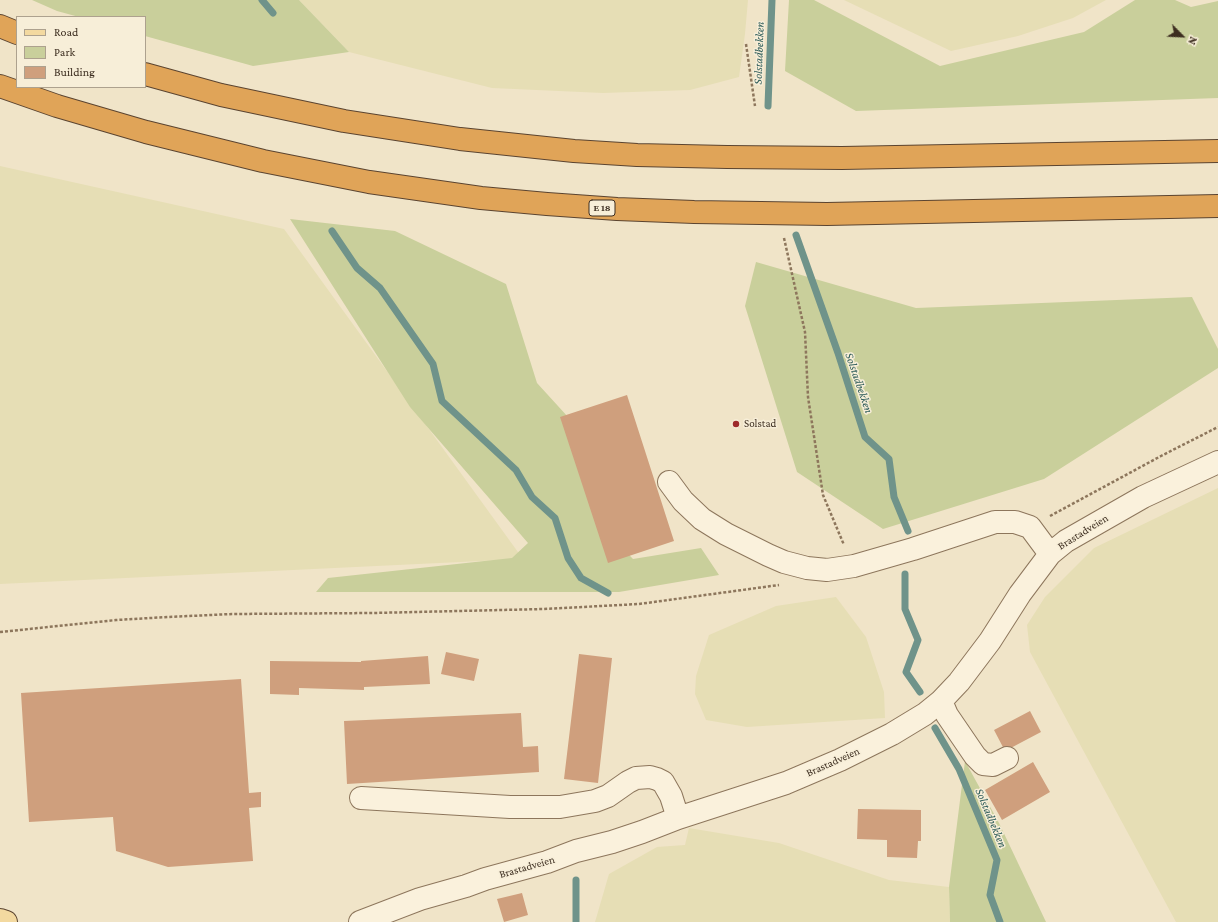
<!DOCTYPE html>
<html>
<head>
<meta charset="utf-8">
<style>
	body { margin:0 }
	#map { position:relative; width:1218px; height:922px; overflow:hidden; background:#f0e4c8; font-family:"Crimson Pro",serif }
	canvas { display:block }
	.legend { position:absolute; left:16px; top:16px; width:130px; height:72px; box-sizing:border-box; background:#f7eed8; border:1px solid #ada18e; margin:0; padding:5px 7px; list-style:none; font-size:12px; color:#3d2e20 }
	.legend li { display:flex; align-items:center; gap:8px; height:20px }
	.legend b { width:20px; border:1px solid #ada18e }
	.north { position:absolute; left:1162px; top:16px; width:40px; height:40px; -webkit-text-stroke:3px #f7eed8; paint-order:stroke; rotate:114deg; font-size:11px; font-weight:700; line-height:16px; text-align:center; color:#3d2e20 }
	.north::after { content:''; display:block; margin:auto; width:14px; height:18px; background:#3d2e20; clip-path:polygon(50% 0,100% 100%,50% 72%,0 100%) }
</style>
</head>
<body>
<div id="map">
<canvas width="1218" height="922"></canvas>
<ul class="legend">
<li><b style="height:5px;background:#f3d9a0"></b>Road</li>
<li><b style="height:11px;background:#c9cf9b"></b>Park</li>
<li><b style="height:11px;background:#cf9f7d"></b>Building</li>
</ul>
<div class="north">N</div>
</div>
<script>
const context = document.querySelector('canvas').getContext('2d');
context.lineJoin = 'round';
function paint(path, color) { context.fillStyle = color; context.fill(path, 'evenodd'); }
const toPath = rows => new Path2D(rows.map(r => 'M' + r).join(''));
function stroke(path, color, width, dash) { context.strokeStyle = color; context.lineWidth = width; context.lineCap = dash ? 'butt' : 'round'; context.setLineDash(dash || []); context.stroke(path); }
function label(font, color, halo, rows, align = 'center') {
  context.font = font + ' "Crimson Pro",serif'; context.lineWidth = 3; context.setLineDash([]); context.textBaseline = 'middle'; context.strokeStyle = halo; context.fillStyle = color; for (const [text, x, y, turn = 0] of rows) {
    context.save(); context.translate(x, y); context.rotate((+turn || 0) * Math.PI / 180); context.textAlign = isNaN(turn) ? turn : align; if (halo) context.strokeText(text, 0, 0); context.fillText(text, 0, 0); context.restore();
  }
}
paint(toPath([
	[299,0,748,0,745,34,739,77,690,90,603,93,492,88,349,52],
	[844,0,1106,0,1073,18,1018,36,951,51],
	[0,166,284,229,523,559,0,584],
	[1218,488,1218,922,1176,922,1030,652,1027,625,1045,597,1094,548],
	[836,597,866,637,884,692,885,718,747,727,706,720,695,694,696,676,709,635,776,606],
	[689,828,779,843,889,880,949,887,950,922,595,922,609,874,657,847,685,845]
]), '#e6deb5');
paint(toPath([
	[32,0,299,0,349,52,253,66,145,36,145,17,79,17,57,11],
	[789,0,814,0,940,66,1084,32,1135,0,1175,0,1191,7,1218,1,1218,98,856,111,785,71],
	[290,219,395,231,506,284,537,383,589,440,610,535,633,559,701,548,719,575,619,592,316,592,328,578,512,558,528,543,410,407],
	[756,262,916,308,1192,297,1218,349,1218,368,1044,479,883,529,797,472,745,306],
	[965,761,999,823,1046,922,950,922,949,887]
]), '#c9cf9b');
stroke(toPath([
	[262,0,273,13],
	[768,106,772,0],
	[332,231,357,268,380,288,433,364,442,401,516,470,532,497,555,518,568,558,581,578,608,593],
	[796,235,838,353,865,437,889,459,894,497,908,531],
	[905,574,905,609,918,640,906,672,920,692],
	[935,728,959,769,997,860,990,895,1000,922],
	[576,922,576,880]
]), '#6f938a', 7);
paint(toPath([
	[627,395,674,541,608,563,560,417],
	[446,652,479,659,474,681,441,674],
	[579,654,612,658,598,783,564,779],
	[428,656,430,684,364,687,364,690,299,688,299,695,270,694,270,661,361,662,361,661],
	[241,679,249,793,261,792,261,807,249,808,253,861,168,867,116,851,113,817,29,822,21,693],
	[1030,711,1041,732,1005,751,994,730],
	[521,713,523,747,538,746,539,772,347,784,344,721],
	[1033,762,1050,792,1002,820,985,790],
	[858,809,921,810,921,841,918,841,917,858,887,857,887,840,857,839],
	[522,893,528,915,504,922,497,899]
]), '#cf9f7d');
const minor = toPath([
	[669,482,683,501,702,519,726,534,768,555,784,562,807,568,827,570,854,566,913,549,995,522,1015,522,1030,527,1050,554],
	[941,701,947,715,975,756,983,764,993,765,1007,758],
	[361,798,510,807,560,807,595,801,608,796,628,782,636,778,650,777,657,779,663,782,671,796,678,818],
	[360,922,420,899,466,886,485,879,547,862,576,851,612,842,642,832,678,818,786,783,840,760,892,734,925,714,941,701,959,682,990,641,1020,594,1050,554,1066,541,1143,497,1218,462]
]);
const major = toPath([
	[0,920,6,922]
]);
const highway = toPath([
	[0,26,17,33],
	[145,74,221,95,344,121,460,139,574,151,637,155,727,157,842,158,1218,151],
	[0,86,57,106,146,132,263,161,369,182,481,198,547,204,617,209,694,212,827,214,1218,206]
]);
stroke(minor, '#8d765c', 24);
stroke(major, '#5b4430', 24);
stroke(highway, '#5b4430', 24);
stroke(toPath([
	[746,44,755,106],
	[784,238,805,332,808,397,823,495,844,545],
	[1050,516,1161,456,1218,427],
	[0,632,116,620,168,617,232,614,373,613,544,609,639,604,779,585]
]), '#8d765c', 2.5, [3, 2]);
stroke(minor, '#faf1dc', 22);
stroke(major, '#f3d9a0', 22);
stroke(highway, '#e0a458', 22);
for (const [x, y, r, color] of [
	[736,424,4,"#9e2a2b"]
]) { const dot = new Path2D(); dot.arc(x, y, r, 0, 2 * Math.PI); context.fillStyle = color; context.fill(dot); stroke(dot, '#f7eed8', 1.5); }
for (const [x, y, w] of [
	[602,208,26]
]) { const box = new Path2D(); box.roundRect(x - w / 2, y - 8, w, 16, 3); context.fillStyle = '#f7eed8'; context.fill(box); stroke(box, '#3d2e20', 1); }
label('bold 10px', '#3d2e20', null, [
	["E 18",602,208]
]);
label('11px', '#3d2e20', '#f7eed8', [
	["Solstad",744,424]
], 'left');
label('11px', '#3d2e20', '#f7eed8', [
	["Brastadveien",1083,532,-32],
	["Brastadveien",833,762,-24],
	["Brastadveien",527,867,-16]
]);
label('italic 12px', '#2f5d5a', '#f7eed8', [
	["Solstadbekken",759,53,-88],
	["Solstadbekken",859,383,71],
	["Solstadbekken",991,818,67]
]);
</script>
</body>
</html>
